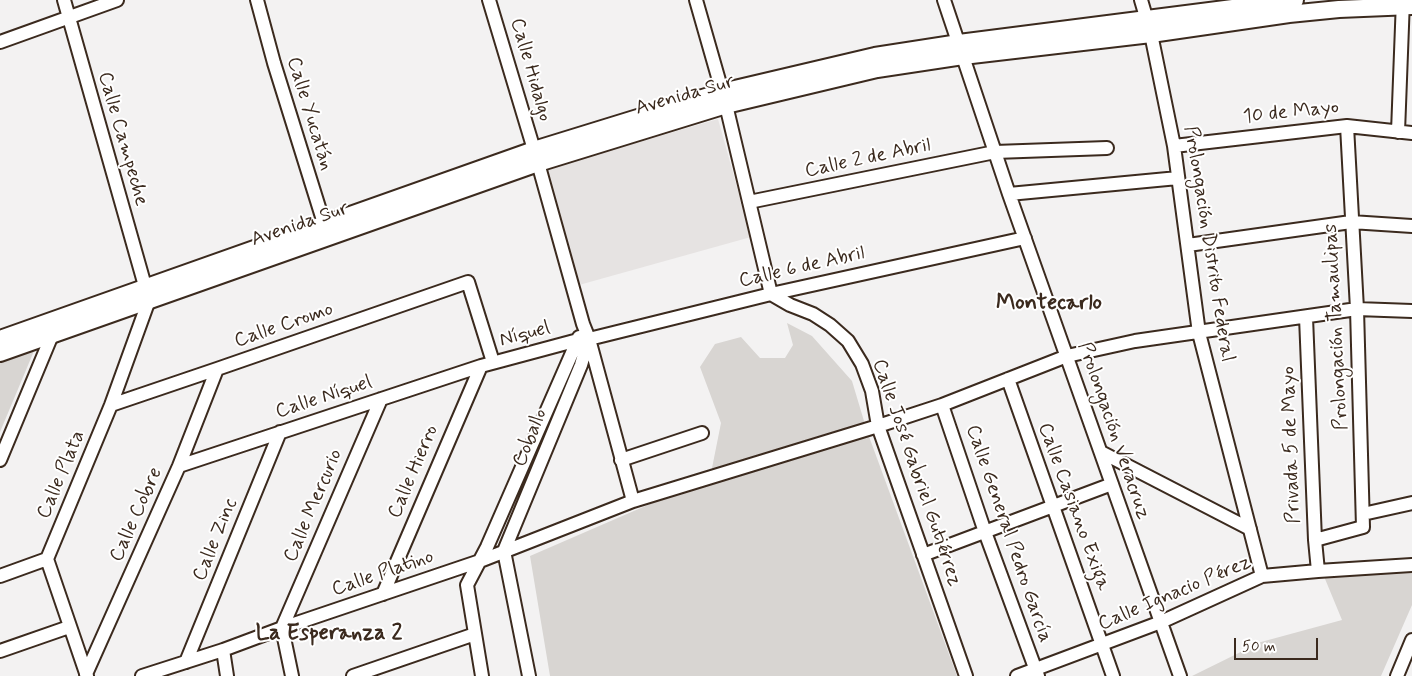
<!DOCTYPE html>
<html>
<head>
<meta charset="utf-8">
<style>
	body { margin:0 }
	#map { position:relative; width:1412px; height:676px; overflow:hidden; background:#f3f2f2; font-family:Mynerve,sans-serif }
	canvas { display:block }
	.scale { position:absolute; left:1234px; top:638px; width:84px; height:22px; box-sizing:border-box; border:2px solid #3b2a1e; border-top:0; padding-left:6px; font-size:15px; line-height:18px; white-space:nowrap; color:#3b2a1e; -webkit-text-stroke:4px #fff; paint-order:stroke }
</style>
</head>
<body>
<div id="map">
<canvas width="1412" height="676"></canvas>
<div class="scale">50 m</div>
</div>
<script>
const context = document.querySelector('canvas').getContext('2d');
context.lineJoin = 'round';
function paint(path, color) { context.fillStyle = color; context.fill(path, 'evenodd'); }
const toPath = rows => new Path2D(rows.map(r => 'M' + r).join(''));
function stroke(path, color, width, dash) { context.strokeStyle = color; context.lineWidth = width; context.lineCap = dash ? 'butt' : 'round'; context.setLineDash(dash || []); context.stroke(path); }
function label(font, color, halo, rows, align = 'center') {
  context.font = font + ' Mynerve,sans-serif'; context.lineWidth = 4; context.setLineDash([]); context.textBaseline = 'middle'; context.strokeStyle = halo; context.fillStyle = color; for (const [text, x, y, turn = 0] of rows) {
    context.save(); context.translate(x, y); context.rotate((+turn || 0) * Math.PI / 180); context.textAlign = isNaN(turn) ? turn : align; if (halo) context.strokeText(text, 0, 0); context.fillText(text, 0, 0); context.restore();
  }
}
paint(toPath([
	[718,119,751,237,579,285,546,169]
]), '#e6e3e2');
paint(toPath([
	[787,323,812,336,852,381,867,431,957,676,550,676,530,556,710,478,721,423,700,367,715,344,741,337,760,358,785,358,793,345],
	[39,339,0,432,0,353],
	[1412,565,1412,605,1381,676,1192,676,1261,642,1342,620,1323,574]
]), '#d8d5d2');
const minor = toPath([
	[64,0,149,300,111,405,47,559,87,676],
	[257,0,274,63,327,233],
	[489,0,538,163,583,324,589,339,633,501],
	[696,0,726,105,771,294],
	[944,0,1009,194,1180,676],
	[1141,0,1151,34,1174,146,1199,333,1262,576],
	[0,42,117,0],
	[1398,132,1403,0],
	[1174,146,1347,126,1412,133],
	[1009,194,1178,178],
	[749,202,995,152,1107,148],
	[1188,245,1351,222,1412,226],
	[771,294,790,305,813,314,830,325,848,341,862,364,872,391,878,426,966,676],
	[1306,317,1315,540,1318,571],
	[1008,379,1113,676],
	[111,405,217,369,468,282,493,362],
	[942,405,985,532,1038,676],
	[1101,452,1250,529],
	[0,460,52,335],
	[621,460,702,433],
	[179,466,481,366,578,340,589,339,771,294,1025,238],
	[1363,514,1412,503],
	[1315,540,1363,527,1357,309,1347,126],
	[923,555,1112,484],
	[0,576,47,559],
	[383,594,481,366],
	[223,650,227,676],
	[0,651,69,627],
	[186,662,280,432],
	[86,674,179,466,217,369],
	[142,676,223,650,282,628,480,561,633,501,878,426,942,405,1067,356,1135,341,1357,309,1412,311],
	[292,676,282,628,381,399],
	[353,676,475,634],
	[482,676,467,585,487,547,579,337],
	[529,676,504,551,581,365,588,341],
	[1017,676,1161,622,1262,576,1318,571,1412,565],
	[1397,676,1412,640]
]);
const major = toPath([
	[0,339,534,150,722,92,875,56,959,43,1295,0],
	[0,353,538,163,726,105,877,69,963,56,1151,34,1289,14,1339,9,1412,6]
]);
stroke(minor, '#3b2a1e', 16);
stroke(major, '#3b2a1e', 20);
stroke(minor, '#fff', 12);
stroke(major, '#fff', 16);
label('20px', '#3b2a1e', '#fff', [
	["Calle Hidalgo",530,70,74],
	["Avenida Sur",685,96,-16],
	["10 de Mayo",1291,113,-6],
	["Calle Yucatán",309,114,73],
	["Calle Campeche",122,139,74],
	["Calle 2 de Abril",868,159,-12],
	["Avenida Sur",300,225,-19],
	["Prolongación Distrito Federal",1208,244,81],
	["Calle 6 de Abril",802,268,-13],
	["Calle Cromo",284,326,-19],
	["Prolongación Tamaulipas",1337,327,-93],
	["Níquel",525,335,-15],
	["Calle Níquel",324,398,-18],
	["Prolongación Veracruz",1113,431,71],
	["Coballo",531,438,-68],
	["Privada 5 de Mayo",1292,445,-92],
	["Calle Hierro",414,472,-67],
	["Calle José Gabriel Gutiérrez",916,473,71],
	["Calle Plata",62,475,-67],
	["Calle Mercurio",314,506,-67],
	["Calle Casiano Exiga",1073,507,70],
	["Calle Cobre",137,515,-66],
	["Calle General Pedro García",1008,534,71],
	["Calle Zinc",216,540,-68],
	["Calle Platino",383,574,-19],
	["Calle Ignacio Pérez",1175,594,-23]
]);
label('bold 22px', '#3b2a1e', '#fff', [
	["Montecarlo",1049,304],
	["La Esperanza 2",329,634]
]);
</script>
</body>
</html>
